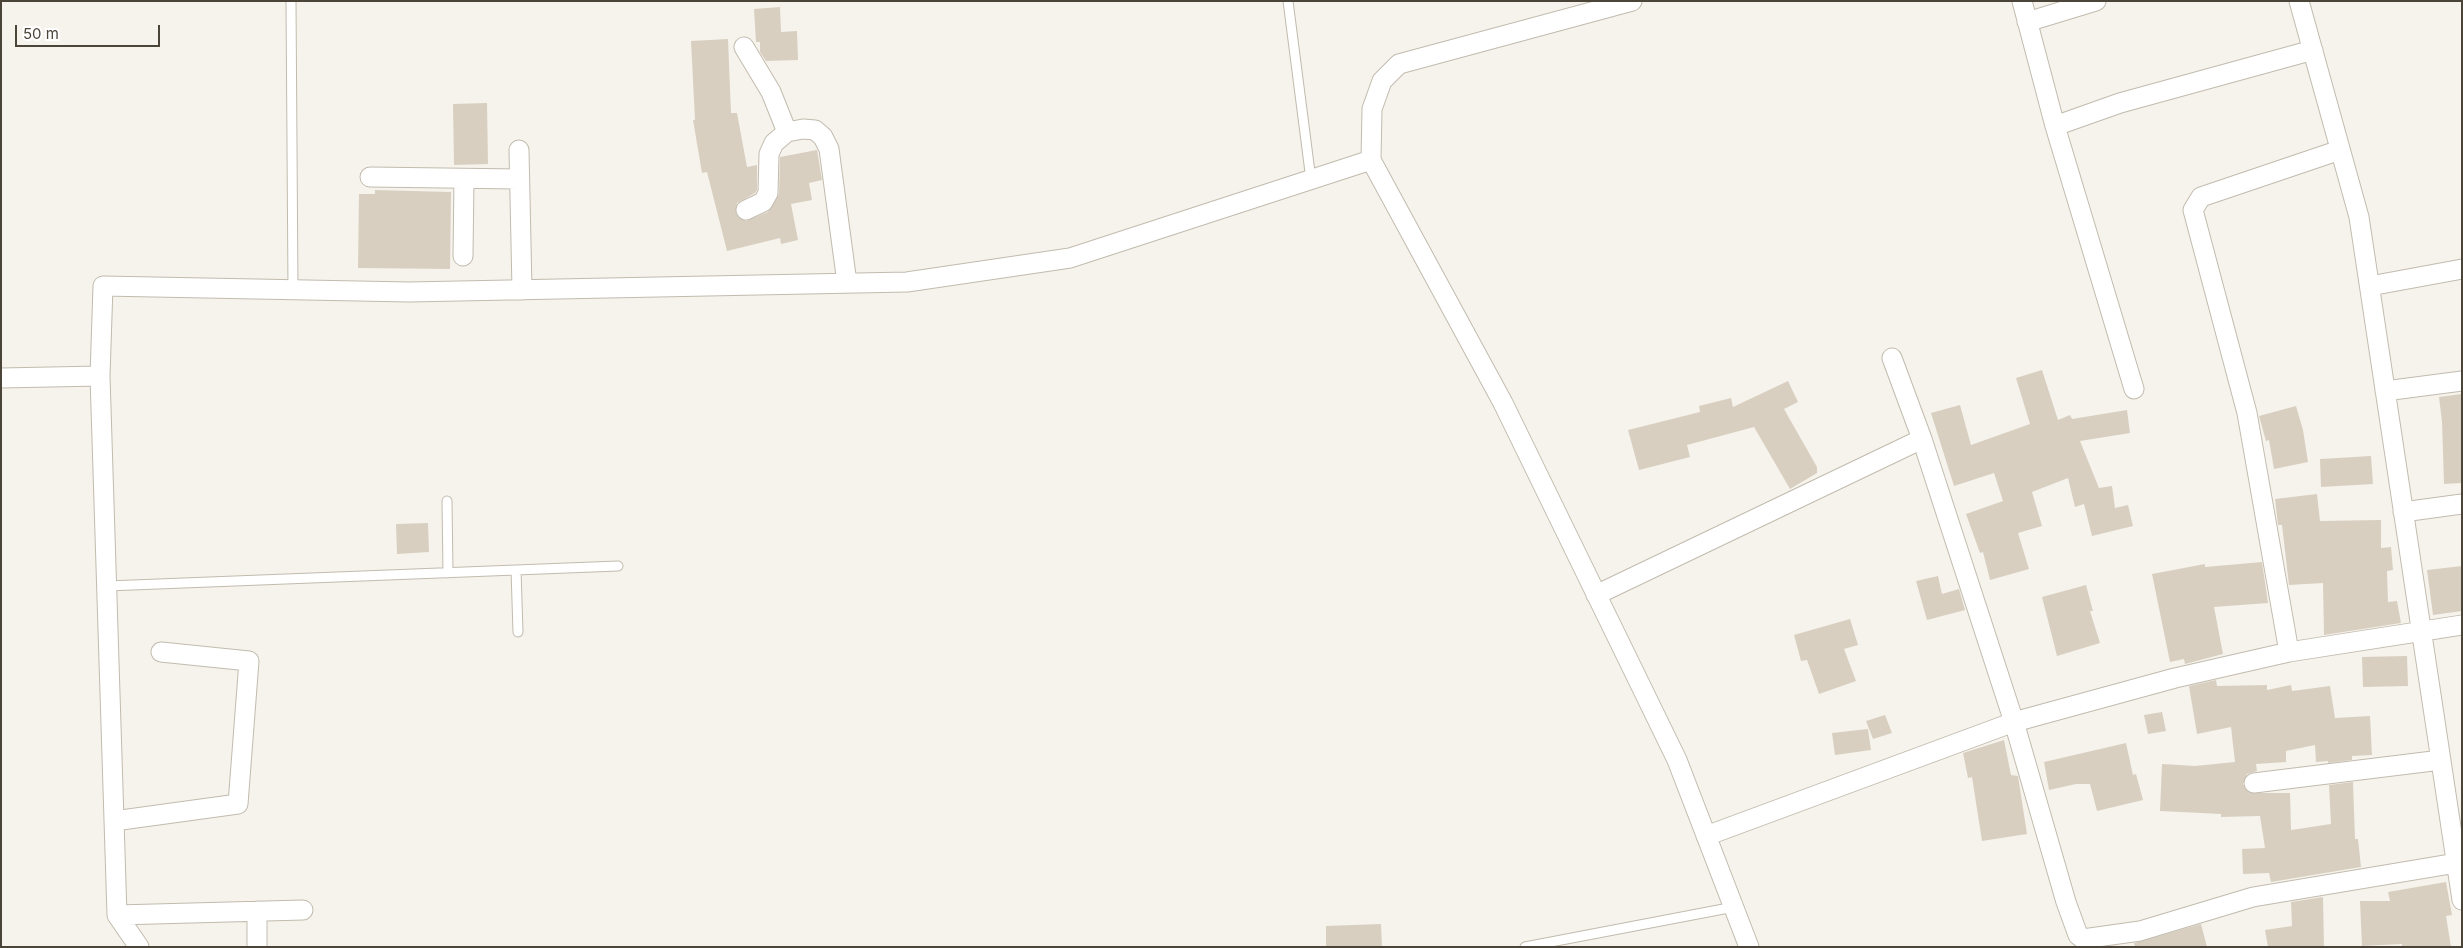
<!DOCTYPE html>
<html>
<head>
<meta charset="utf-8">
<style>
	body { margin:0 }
	#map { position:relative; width:2463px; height:948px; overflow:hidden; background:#f6f3ec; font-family:Inter,sans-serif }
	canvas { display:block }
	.frame { position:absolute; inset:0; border:2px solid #4b4439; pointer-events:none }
	.scale { position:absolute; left:15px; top:25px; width:145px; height:22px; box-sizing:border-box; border:2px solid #4b4439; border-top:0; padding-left:6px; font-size:15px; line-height:18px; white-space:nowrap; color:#4b4439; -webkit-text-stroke:4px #fff; paint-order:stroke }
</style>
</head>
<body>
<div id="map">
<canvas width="2463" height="948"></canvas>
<div class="frame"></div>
<div class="scale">50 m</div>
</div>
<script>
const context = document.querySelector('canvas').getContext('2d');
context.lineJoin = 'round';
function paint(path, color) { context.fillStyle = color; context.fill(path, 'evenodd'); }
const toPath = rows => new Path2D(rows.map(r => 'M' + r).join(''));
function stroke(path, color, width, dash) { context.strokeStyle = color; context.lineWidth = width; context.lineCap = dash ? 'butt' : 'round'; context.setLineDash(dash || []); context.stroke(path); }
paint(toPath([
	[780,7,781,32,797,31,798,60,766,61,760,52,760,42,756,42,754,9],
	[728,39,731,113,737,113,747,167,757,165,757,190,755,193,737,203,736,214,746,221,768,212,779,194,780,157,817,150,822,180,809,183,812,200,791,204,798,240,781,244,780,238,727,251,707,172,702,173,693,120,695,120,691,41],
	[487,103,488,164,454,165,453,104],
	[375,190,451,192,450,269,358,268,359,194,375,194],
	[2042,370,2058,420,2070,415,2072,419,2127,410,2130,433,2080,441,2099,488,2112,486,2115,508,2128,505,2133,526,2092,536,2084,504,2075,507,2068,478,2032,492,2042,526,2018,533,2029,569,1990,580,1983,552,1980,553,1966,514,2003,501,1994,473,1954,486,1931,413,1960,405,1971,445,2030,424,2016,378],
	[1788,381,1798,402,1784,409,1817,467,1817,473,1790,489,1754,427,1687,445,1690,457,1639,470,1628,430,1700,412,1699,406,1731,398,1733,407],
	[2462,394,2462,483,2444,484,2442,422,2439,397],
	[2296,406,2303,430,2308,462,2274,469,2269,440,2266,441,2259,416],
	[2371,456,2373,484,2321,487,2320,459],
	[2317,494,2320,521,2381,520,2381,548,2391,547,2393,570,2387,571,2388,602,2397,601,2401,623,2324,635,2323,583,2289,585,2282,525,2278,525,2275,499],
	[428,523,429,552,397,554,396,524],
	[2262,562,2268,603,2214,607,2223,654,2185,664,2184,659,2170,662,2152,574,2205,564,2205,567],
	[2462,566,2462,611,2433,615,2427,570],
	[1938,576,1942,594,1959,589,1965,610,1927,620,1916,581],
	[2086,585,2093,611,2090,611,2100,643,2057,656,2042,597],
	[1850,619,1858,645,1844,649,1856,681,1819,694,1807,660,1801,661,1794,635],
	[2407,656,2408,686,2363,687,2362,657],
	[2216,680,2217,686,2267,685,2267,690,2291,685,2292,691,2330,686,2335,718,2370,716,2372,755,2352,756,2352,760,2328,763,2328,761,2316,762,2315,745,2286,751,2286,762,2256,764,2257,771,2247,774,2243,784,2250,793,2290,793,2291,830,2331,824,2329,785,2353,782,2355,839,2358,839,2361,867,2271,882,2269,873,2243,874,2242,849,2265,848,2260,816,2221,817,2221,814,2160,811,2162,764,2195,766,2235,762,2231,727,2197,734,2189,686],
	[2162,712,2166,731,2148,734,2144,715],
	[1885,715,1892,733,1873,739,1866,721],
	[1868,729,1871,750,1835,755,1832,733],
	[2004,740,2011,775,2018,776,2027,834,1982,841,1972,777,1968,778,1963,753],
	[2126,743,2133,775,2136,774,2143,800,2097,811,2090,784,2076,784,2049,790,2044,762],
	[2446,882,2452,915,2446,916,2451,947,2402,947,2402,944,2362,946,2360,901,2390,901,2388,892],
	[2323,897,2324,947,2268,947,2265,930,2292,926,2291,902],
	[1381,924,1382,947,1326,947,1326,926],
	[2201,924,2207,947,2135,947,2134,943]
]), '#d8cfc1');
const lane = toPath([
	[291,1,293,290],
	[1288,1,1311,180],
	[447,501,448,573],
	[516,570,518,632],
	[107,586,618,566],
	[1525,947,1734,907]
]);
const street = toPath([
	[2022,1,2055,126,2134,389],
	[2299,1,2359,217,2462,900],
	[2027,22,2096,1],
	[744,47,771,92,787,132],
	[2055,126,2120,103,2313,50],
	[519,150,522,290],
	[1371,160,1372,109,1382,81,1399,64,1632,1],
	[370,177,519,179],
	[746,210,763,202,768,193,769,154,774,143,787,132,803,129,815,130,823,137,829,149,847,283],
	[463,256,464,179],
	[2370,286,2462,269],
	[1892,358,1922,439,2014,722,2066,902,2078,935,2083,939,2140,931,2253,897,2462,862],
	[100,376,103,286,409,292,907,282,1070,258,1371,160,1503,403,1677,760,1749,947],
	[1,378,100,376,117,915,139,947],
	[2385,391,2462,381],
	[2403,512,2462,504],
	[1596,595,1922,439],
	[2289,652,2247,413,2193,210,2201,197,2340,150],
	[2254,783,2441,760],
	[114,821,238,804,249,661,161,652],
	[1706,836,2014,722,2175,678,2289,652,2462,625],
	[257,911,257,947],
	[117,915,303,910]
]);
stroke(lane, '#c2bbae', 11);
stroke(street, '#c2bbae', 21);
stroke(lane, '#fff', 9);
stroke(street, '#fff', 19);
</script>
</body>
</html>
